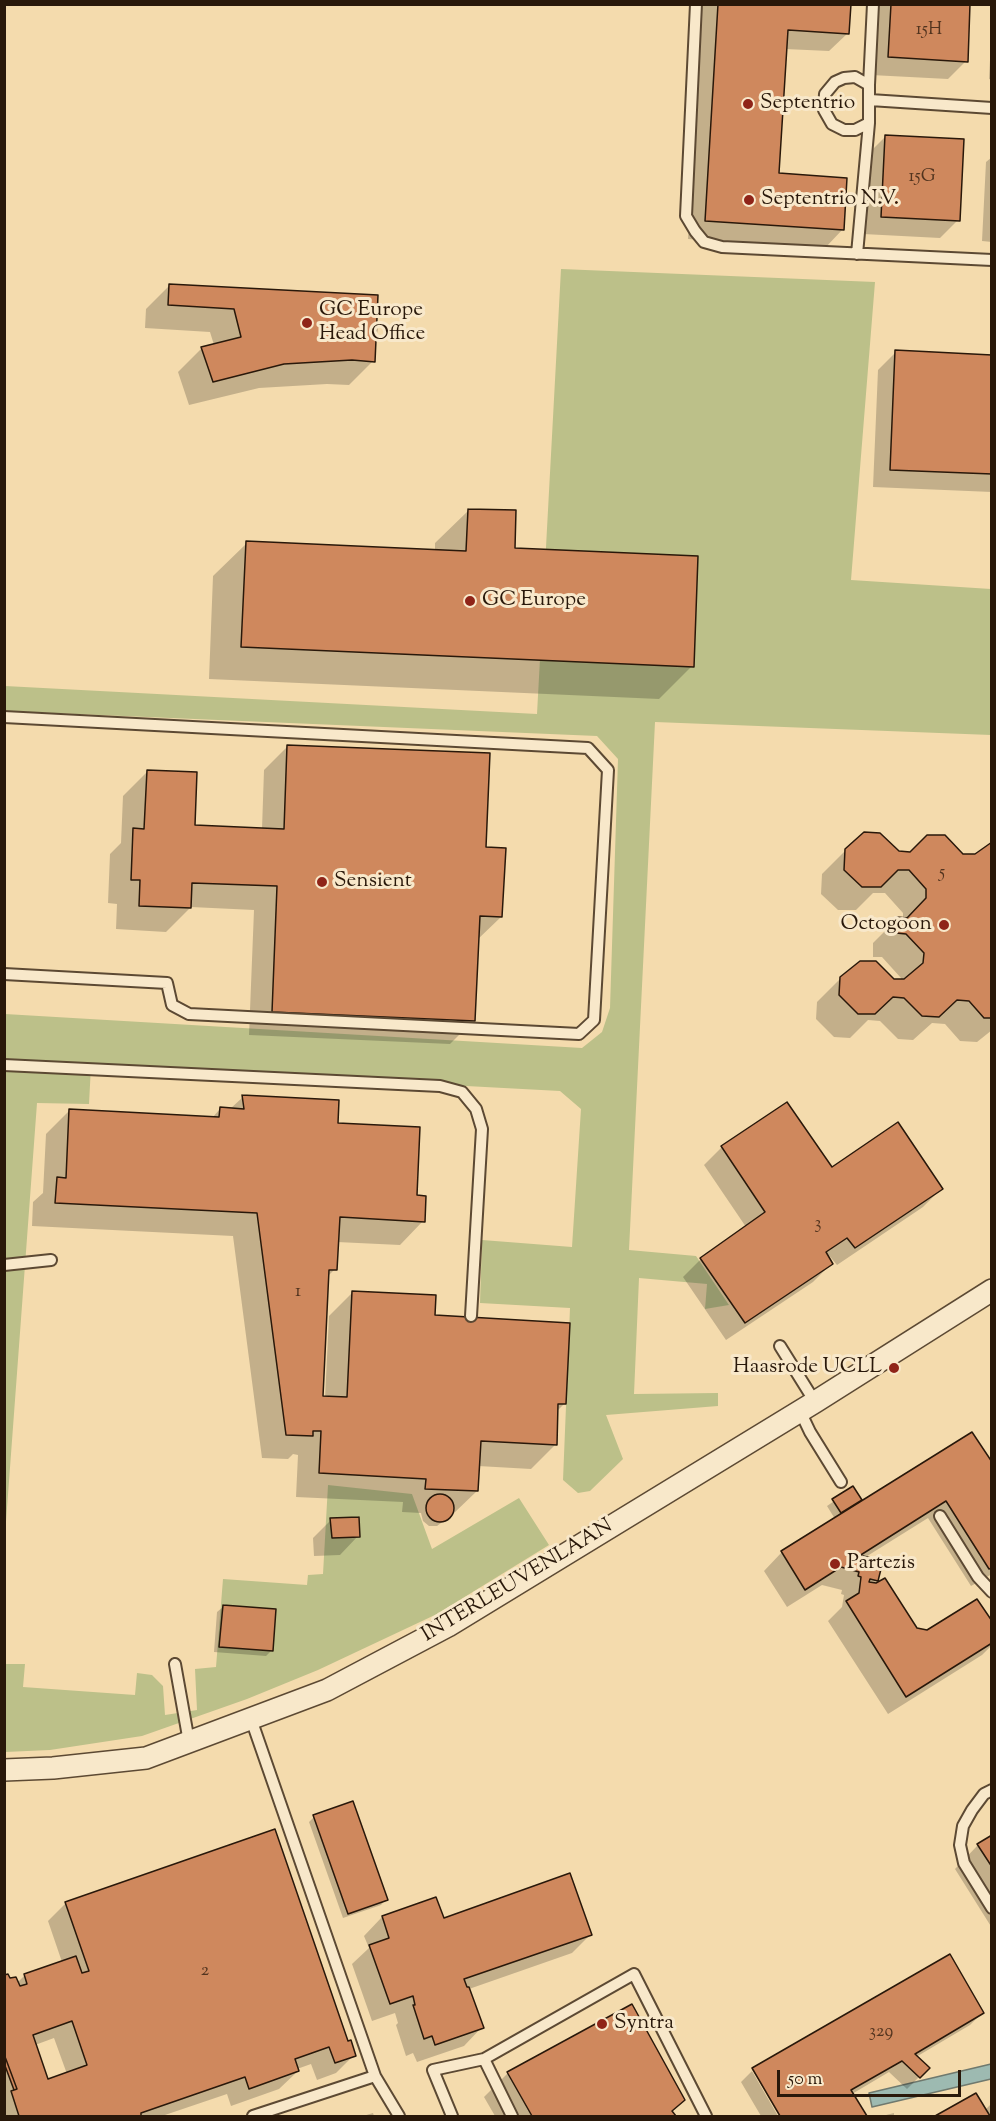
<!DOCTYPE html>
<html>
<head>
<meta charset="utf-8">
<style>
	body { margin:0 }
	#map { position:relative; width:996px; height:2121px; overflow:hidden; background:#f4dbad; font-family:"Sorts Mill Goudy",serif }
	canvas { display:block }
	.frame { position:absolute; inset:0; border:6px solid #29180a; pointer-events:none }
	.scale { position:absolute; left:777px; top:2070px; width:184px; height:27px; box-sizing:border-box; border:3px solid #29180a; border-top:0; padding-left:8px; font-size:18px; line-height:21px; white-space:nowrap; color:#29180a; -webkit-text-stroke:4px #f8e8ca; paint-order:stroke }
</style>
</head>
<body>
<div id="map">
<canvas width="996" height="2121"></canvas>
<div class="frame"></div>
<div class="scale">50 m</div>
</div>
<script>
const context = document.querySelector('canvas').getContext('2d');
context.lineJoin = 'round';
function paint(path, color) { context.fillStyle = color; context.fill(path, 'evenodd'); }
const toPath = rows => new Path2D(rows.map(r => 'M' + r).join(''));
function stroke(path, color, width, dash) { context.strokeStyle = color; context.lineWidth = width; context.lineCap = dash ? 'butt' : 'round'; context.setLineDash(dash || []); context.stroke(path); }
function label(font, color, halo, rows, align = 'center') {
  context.font = font + ' "Sorts Mill Goudy",serif'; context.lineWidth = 6; context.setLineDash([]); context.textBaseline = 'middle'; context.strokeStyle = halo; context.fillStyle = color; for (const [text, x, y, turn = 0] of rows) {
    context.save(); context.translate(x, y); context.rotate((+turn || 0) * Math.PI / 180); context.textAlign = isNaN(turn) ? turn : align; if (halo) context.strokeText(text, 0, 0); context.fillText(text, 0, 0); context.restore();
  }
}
paint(toPath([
	[561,269,875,282,851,580,991,589,991,735,655,722,629,1250,696,1256,729,1305,705,1309,707,1284,639,1278,634,1394,718,1393,718,1406,606,1415,623,1459,590,1491,578,1493,563,1480,570,1308,480,1303,482,1240,572,1247,581,1109,560,1091,91,1066,89,1104,37,1103,5,1535,5,1014,582,1048,602,1032,610,1008,618,759,597,736,5,711,5,686,537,714],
	[328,1485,412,1494,432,1549,519,1498,549,1545,437,1614,318,1670,247,1699,142,1736,50,1750,5,1752,4,1664,25,1664,23,1687,135,1695,137,1673,152,1675,163,1686,165,1715,197,1710,195,1669,216,1667,223,1579,307,1585,308,1575,323,1574]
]), '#bcc089');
const water = toPath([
	[991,2064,991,2079,872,2107,869,2093,991,2064]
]);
paint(water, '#9dbab1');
stroke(water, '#6f796e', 1.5);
paint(toPath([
	[702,4,849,4,848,33,829,51,785,49,778,175,843,229,825,248,688,239],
	[874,4,969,4,966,61,948,79,871,75],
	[992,22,992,80,989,79],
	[885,137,958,220,940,238,863,234,867,155],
	[992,157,992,242,982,241,986,162],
	[170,285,377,297,373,361,349,385,327,384,259,388,189,405,178,372,202,348,214,345,210,332,145,328,146,309],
	[896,352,992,356,992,492,873,487,878,370],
	[469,510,513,549,692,666,659,699,209,679,213,576,247,543,435,551,435,543],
	[288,746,501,917,477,940,474,1020,450,1044,249,1035,254,910,191,907,166,932,116,929,117,904,108,903,110,854,121,843,123,796,147,772,194,827,262,829,264,770],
	[992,844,992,1030,977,1042,960,1041,945,1024,932,1023,913,1040,898,1039,880,1021,868,1020,850,1038,834,1037,816,1019,817,1002,841,978,901,981,901,978,882,957,873,957,873,943,897,919,903,919,903,913,885,893,873,893,856,910,838,910,821,894,822,874,846,850,975,856],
	[243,1097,337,1124,415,1197,423,1221,400,1245,337,1242,335,1269,327,1277,321,1397,325,1398,329,1316,353,1292,433,1317,564,1404,557,1411,555,1445,531,1469,478,1466,477,1491,453,1514,437,1526,429,1526,423,1521,421,1513,402,1512,403,1502,296,1497,298,1455,293,1454,288,1459,262,1458,233,1236,32,1226,33,1202,43,1193,46,1134,70,1110,212,1118,220,1109,230,1109],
	[786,1104,832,1169,941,1189,923,1207,837,1265,827,1253,825,1255,831,1264,813,1282,726,1340,683,1277,701,1259,746,1227,704,1165,722,1147],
	[992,1465,992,1574,971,1586,928,1518,864,1558,877,1580,873,1584,916,1630,927,1631,992,1624,992,1645,982,1655,888,1714,828,1621,842,1607,844,1595,841,1594,842,1590,822,1585,787,1607,764,1571,782,1552,835,1519,827,1506,853,1488,860,1500,855,1505],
	[331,1520,358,1536,340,1555,314,1556,313,1538],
	[223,1607,272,1650,266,1656,214,1652,217,1612],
	[314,1817,386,1899,381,1905,343,1918,309,1822],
	[992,1837,992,1928,955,1869,978,1845],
	[66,1903,348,2042,354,2055,336,2073,317,2080,311,2064,297,2069,298,2071,279,2089,231,2106,227,2094,162,2116,4,2116,4,1976,17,1983,24,1976,62,1962,48,1921],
	[54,2038,67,2074,47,2081,35,2045],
	[382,1917,443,1920,590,1935,572,1953,469,1989,482,2027,464,2046,417,2062,413,2053,406,2056,396,2025,398,2023,395,2013,372,2021,352,1964,369,1948,364,1936],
	[949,1956,982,2013,970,2025,916,2057,928,2068,907,2089,889,2072,852,2094,865,2116,782,2116,755,2071,752,2071,778,2116,761,2116,741,2082,753,2070],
	[508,2073,684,2100,671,2112,674,2116,495,2116,484,2097],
	[976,2095,985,2110,992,2103,992,2116,938,2116],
	[373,2113,374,2116,363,2116],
	[894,2113,894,2116,881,2116,882,2116]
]), '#0003');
const building = toPath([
	[718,4,851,4,849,34,788,30,779,173,847,178,844,230,705,221,718,4],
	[891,4,970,4,968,62,888,57,891,4],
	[885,135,964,139,960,221,881,217,885,135],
	[169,284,378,295,375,362,352,360,284,364,213,382,201,347,241,337,234,309,168,305,169,284],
	[895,350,992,355,992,474,890,470,895,350],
	[468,509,516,510,515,548,698,556,694,667,241,647,246,541,466,551,468,509],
	[287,745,490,753,486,847,506,848,502,917,480,916,475,1021,272,1012,277,886,192,883,191,908,139,906,140,880,131,880,133,828,144,829,147,770,197,772,195,825,284,829,287,745],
	[864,832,880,833,899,851,910,852,927,835,945,835,963,854,975,854,992,842,992,1018,984,1018,969,1001,957,1000,939,1017,922,1016,904,998,893,997,875,1014,858,1014,839,995,840,977,860,961,876,961,894,979,904,979,923,963,924,953,906,934,896,933,897,917,907,918,926,898,926,889,909,870,898,870,881,887,862,887,844,870,845,849,864,832],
	[242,1095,339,1100,338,1123,420,1127,417,1195,426,1196,425,1222,340,1217,337,1270,329,1270,323,1396,347,1397,352,1291,436,1295,435,1315,570,1323,566,1404,558,1404,557,1445,481,1441,478,1491,425,1489,426,1479,319,1473,321,1431,313,1431,313,1436,286,1435,257,1213,55,1203,57,1177,66,1178,69,1109,219,1117,220,1107,244,1109,242,1095],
	[787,1102,832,1167,898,1122,943,1189,855,1248,847,1238,826,1252,833,1264,745,1323,700,1258,765,1212,721,1146,787,1102],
	[972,1432,992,1462,992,1568,989,1569,946,1501,856,1558,862,1559,863,1556,883,1561,878,1581,870,1579,869,1582,876,1583,885,1578,917,1628,927,1630,977,1599,992,1621,992,1643,906,1697,846,1601,859,1593,861,1577,858,1576,859,1572,841,1567,805,1590,781,1551,972,1432],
	[853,1486,862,1500,841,1513,832,1499,853,1486],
	'426 1508a14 14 0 1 1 28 0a14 14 0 1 1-28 0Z',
	[359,1517,360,1537,332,1538,330,1518,359,1517],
	[223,1605,276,1609,273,1651,219,1647,223,1605],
	[353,1801,388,1900,348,1914,313,1815,353,1801],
	[275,1829,348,2041,351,2040,356,2056,335,2063,329,2047,295,2059,299,2071,249,2089,245,2077,141,2113,141,2116,19,2116,11,2091,17,2089,4,2054,4,1975,8,1974,10,1978,16,1977,20,1986,27,1984,24,1974,76,1956,82,1973,89,1971,65,1902,275,1829],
	[72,2021,87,2065,48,2079,33,2035,72,2021],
	[992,1835,992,1867,977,1844,992,1835],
	[570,1873,592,1935,464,1979,467,1987,469,1987,484,2028,435,2045,432,2036,424,2039,413,2005,415,2005,413,1996,390,2004,369,1945,389,1938,382,1916,436,1897,444,1918,570,1873],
	[950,1954,984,2013,915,2054,930,2068,920,2078,902,2061,851,2090,867,2116,780,2116,752,2068,950,1954],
	[632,2004,685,2100,672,2111,676,2116,532,2116,507,2072,632,2004],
	[4,2054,17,2089,14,2090,4,2063,4,2054],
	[976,2093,990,2116,935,2116,976,2093]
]);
paint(building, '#cf885d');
stroke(building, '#29180a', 1.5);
const lane = toPath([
	[696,4,686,216,695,231,704,242,722,247,992,260],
	[855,77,869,85,869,123,855,130,844,130,832,124,824,110,825,94,835,82,844,78,855,77],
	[869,85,873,4],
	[870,100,992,108],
	[857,254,869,123],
	[4,717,588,748,608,770,594,1020,579,1034,189,1014,172,1005,167,983,4,974],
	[4,1065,440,1086,462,1092,476,1109,482,1129,471,1316],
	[4,1265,51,1260],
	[780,1346,815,1402],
	[800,1411,810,1432,841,1482],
	[940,1516,978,1577,992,1592],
	[175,1664,189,1742],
	[251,1719,375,2076,399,2116],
	[992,1790,984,1794,972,1810,963,1826,960,1845,964,1863,992,1908],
	[484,2059,512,2116],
	[253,2116,375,2076],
	[452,2116,433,2070,484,2059,634,1974,706,2116]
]);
const street = toPath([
	[4,1770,53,1768,146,1758,327,1690,448,1626,815,1402,992,1290]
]);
stroke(lane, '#5c4933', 14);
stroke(street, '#5c4933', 24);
stroke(lane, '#f8e8ca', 10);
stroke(street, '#f8e8ca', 21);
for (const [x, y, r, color] of [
	[748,104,6,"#8f2418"],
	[749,200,6,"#8f2418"],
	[307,323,6,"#8f2418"],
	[470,601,6,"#8f2418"],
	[322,882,6,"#8f2418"],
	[944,925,6,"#8f2418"],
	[894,1368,6,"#8f2418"],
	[835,1564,6,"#8f2418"],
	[602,2024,6,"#8f2418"]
]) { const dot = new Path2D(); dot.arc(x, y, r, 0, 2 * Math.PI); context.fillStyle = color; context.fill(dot); stroke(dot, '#f8e8ca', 2); }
label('18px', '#52341f', null, [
	["15H",929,31],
	["15G",922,178],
	["5",942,874],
	["3",818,1225],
	["1",298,1293],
	["2",205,1972],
	["329",881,2033]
]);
label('21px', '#29180a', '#f8e8ca', [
	["Septentrio",760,104],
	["Septentrio N.V.",761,200],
	["GC Europe",319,311],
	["Head Office",319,335],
	["GC Europe",482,601],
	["Sensient",334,882],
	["Octogoon",932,925,"right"],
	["Haasrode UCLL",882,1368,"right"],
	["Partezis",847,1564],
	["Syntra",614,2024]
], 'left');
label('21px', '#29180a', '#f8e8ca', [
	["INTERLEUVENLAAN",518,1582,-31]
]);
</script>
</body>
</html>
